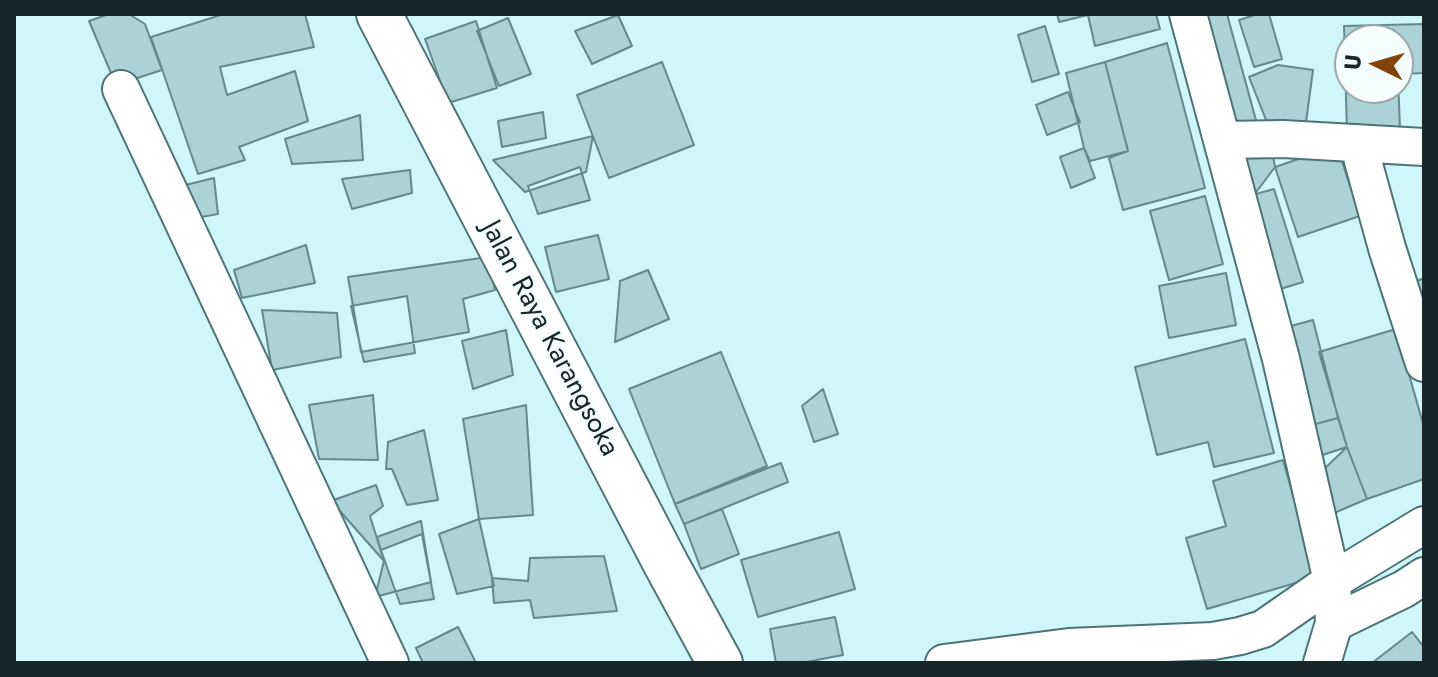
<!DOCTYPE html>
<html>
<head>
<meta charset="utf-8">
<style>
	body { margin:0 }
	#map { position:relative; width:1438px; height:677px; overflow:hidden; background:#cef6fb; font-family:Jost,sans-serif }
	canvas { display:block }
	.frame { position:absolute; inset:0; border:16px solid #172628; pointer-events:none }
	.north { position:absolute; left:1334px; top:24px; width:80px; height:80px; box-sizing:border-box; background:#f5fdfd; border:2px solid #9ca7a8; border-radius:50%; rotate:275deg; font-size:22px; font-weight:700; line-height:32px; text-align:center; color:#172628 }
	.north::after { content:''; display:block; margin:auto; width:28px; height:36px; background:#824308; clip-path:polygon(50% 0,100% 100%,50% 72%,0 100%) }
</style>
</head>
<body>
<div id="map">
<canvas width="1438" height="677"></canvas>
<div class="frame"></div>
<div class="north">U</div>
</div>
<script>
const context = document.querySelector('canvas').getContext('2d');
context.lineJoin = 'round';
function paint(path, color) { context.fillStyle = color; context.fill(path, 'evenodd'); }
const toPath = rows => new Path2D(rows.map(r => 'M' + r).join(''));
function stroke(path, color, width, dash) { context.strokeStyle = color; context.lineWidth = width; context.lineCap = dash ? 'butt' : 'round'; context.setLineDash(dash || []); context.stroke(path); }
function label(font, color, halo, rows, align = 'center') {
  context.font = font + ' Jost,sans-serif'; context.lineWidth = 6; context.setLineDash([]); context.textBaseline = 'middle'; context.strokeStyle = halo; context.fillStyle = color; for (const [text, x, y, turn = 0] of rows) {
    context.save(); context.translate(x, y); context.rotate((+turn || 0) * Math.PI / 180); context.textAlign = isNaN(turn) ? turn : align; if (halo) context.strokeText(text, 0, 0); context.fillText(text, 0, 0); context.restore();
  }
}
const building = toPath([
	[109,14,129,14,145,24,162,70,116,85,89,21,109,14],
	[224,14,305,14,314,47,220,67,227,95,295,71,308,121,239,147,245,160,198,174,151,37,224,14],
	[1057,14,1156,14,1160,29,1095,46,1088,15,1059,22,1057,14],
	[1202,14,1227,14,1257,124,1228,132,1202,14],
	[1258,14,1269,14,1282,59,1254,67,1239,20,1258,14],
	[618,15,632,46,592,64,575,31,618,15],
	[508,18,531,74,499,86,477,31,508,18],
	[476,21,497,88,448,103,425,39,476,21],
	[1424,24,1424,73,1398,74,1400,130,1347,132,1344,26,1424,24],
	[1350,40,1398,40,1398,88,1350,88,1350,40],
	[1045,26,1059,74,1032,82,1018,35,1045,26],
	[1167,43,1205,188,1123,210,1109,158,1128,151,1105,62,1167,43],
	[662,62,694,145,609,178,577,95,662,62],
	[1105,62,1128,151,1090,161,1084,148,1066,73,1105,62],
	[1278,65,1313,70,1305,130,1268,125,1249,77,1278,65],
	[1068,92,1080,122,1047,135,1036,105,1068,92],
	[543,112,546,138,502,147,498,121,543,112],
	[360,115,363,160,292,164,285,139,360,115],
	[593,136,586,172,525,192,493,160,593,136],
	[1270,139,1275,167,1254,195,1242,161,1270,139],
	[1337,146,1360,216,1298,237,1275,167,1337,146],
	[1084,148,1095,178,1071,188,1060,157,1084,148],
	[580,167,590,200,538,214,528,186,580,167],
	[410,170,412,193,352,209,342,179,410,170],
	[214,178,218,214,190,219,177,187,214,178],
	[1274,189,1303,282,1274,291,1245,197,1274,189],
	[1205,196,1223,264,1169,280,1150,211,1205,196],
	[598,235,609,279,556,292,545,247,598,235],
	[306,245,315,283,242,298,234,270,306,245],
	[488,257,495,290,463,299,469,332,361,352,348,277,488,257],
	[648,270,669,319,615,342,620,281,648,270],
	[1226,273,1236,325,1169,338,1159,286,1226,273],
	[1424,278,1424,319,1410,284,1424,278],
	[407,296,415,353,364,362,351,306,407,296],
	[262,310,337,313,341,357,272,370,262,310],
	[1313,320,1338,418,1312,425,1287,327,1313,320],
	[1396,329,1424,427,1424,479,1367,499,1347,447,1319,352,1396,329],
	[506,330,513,375,473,389,462,341,506,330],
	[1245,339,1274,453,1214,467,1208,442,1157,455,1135,367,1245,339],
	[721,352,767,466,675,504,629,389,721,352],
	[823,389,838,434,814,442,802,406,823,389],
	[373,395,378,460,319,459,309,405,373,395],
	[526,405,533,515,479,519,463,419,526,405],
	[1338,418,1347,447,1304,461,1312,425,1338,418],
	[424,430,438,500,407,505,392,469,386,469,388,442,424,430],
	[1347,447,1367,499,1334,513,1319,474,1347,447],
	[1283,460,1316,577,1207,609,1186,538,1226,526,1213,481,1283,460],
	[781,463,788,482,684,524,675,504,781,463],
	[376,485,383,506,370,516,384,561,331,501,376,485],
	[722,509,739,554,701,569,684,524,722,509],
	[479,519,494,586,457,594,439,534,479,519],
	[421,521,431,582,375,597,384,561,377,537,421,521],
	[839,532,855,589,758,617,741,560,839,532],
	[422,534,434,599,400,604,381,550,422,534],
	[604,556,617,611,534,618,530,600,494,603,492,578,528,581,530,558,604,556],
	[835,617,843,655,801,663,776,663,770,629,835,617],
	[458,627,476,663,423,663,416,648,458,627],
	[1412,632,1424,647,1424,663,1372,663,1412,632]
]);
paint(building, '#abd2d7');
stroke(building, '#63888d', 2);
const street = toPath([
	[1188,14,1281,359,1332,581,1334,623,1322,663],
	[121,89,390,663],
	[1222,140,1283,139,1424,147],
	[1358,143,1387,248,1424,363],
	[1334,623,1404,589,1424,576],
	[944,663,1069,647,1213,641,1240,636,1263,629,1332,581,1424,525]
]);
const secondary = toPath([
	[379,14,666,564,720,663]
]);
stroke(street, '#4e7377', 40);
stroke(secondary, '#4e7377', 48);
stroke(street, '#fff', 36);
stroke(secondary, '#fff', 44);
label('28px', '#172628', '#f5fdfd', [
	["Jalan Raya Karangsoka",549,339,62]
]);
</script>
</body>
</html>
